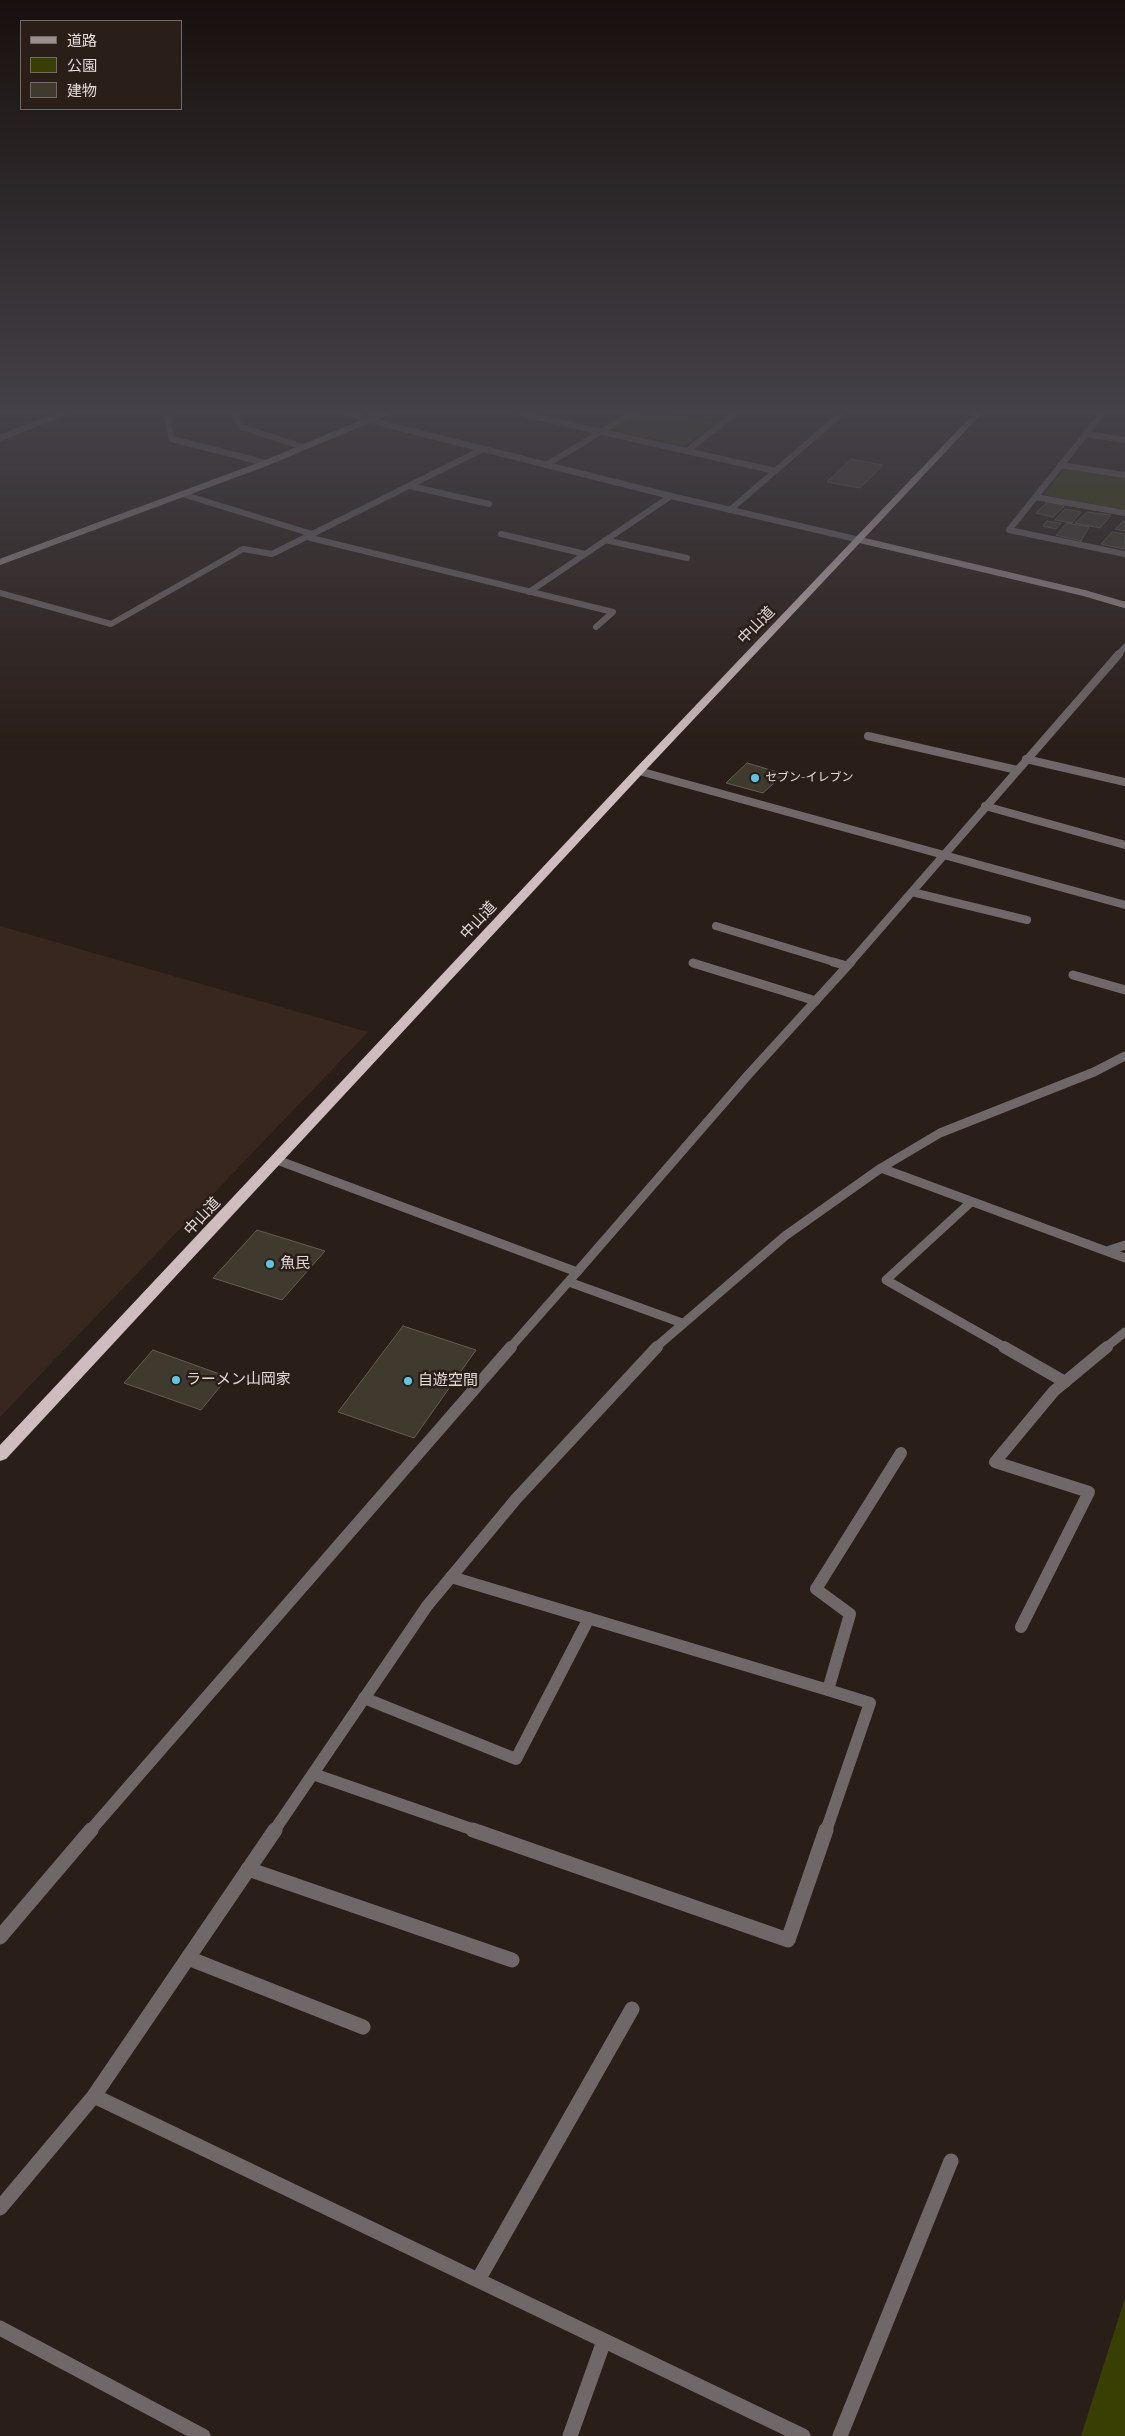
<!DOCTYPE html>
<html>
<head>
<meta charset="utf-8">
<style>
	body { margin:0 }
	#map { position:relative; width:1125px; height:2436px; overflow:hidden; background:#2a1e18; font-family:"Sofia Sans Condensed","Noto Sans JP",sans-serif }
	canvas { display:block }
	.legend { position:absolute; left:20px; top:20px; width:162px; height:90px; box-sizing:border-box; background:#2a1e18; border:1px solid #746a64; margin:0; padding:6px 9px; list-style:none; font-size:15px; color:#e3dbd7 }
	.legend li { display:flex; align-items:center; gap:10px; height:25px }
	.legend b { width:25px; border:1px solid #746a64 }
</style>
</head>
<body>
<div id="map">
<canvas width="1125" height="2436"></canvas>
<ul class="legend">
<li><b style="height:6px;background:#9c8f90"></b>道路</li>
<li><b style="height:14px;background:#393f02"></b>公園</li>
<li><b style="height:14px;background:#403a2e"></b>建物</li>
</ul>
</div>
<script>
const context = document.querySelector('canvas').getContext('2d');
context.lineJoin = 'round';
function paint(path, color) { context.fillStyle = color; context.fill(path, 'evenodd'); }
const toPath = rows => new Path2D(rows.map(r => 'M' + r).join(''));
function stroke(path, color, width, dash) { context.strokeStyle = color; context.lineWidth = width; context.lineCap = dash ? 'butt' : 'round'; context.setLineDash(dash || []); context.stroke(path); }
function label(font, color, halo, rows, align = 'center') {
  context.font = font + ' "Sofia Sans Condensed","Noto Sans JP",sans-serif'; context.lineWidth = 5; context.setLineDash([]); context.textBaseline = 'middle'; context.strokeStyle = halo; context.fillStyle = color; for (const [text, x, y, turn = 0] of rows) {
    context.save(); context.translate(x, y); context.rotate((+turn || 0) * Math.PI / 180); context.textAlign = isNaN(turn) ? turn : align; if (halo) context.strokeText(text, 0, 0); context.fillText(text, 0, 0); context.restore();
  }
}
paint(toPath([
	[0,926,368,1032,0,1417]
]), '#38271e');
paint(toPath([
	[645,410,715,423,685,446,615,431,613,428],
	[1072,468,1125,477,1125,510,1049,496,1045,493,1064,469],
	[1125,2298,1125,2436,1081,2436]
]), '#393f02');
const building = toPath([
	[851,459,883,465,860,488,827,482,851,459],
	[1047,502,1065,505,1053,517,1036,513,1047,502],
	[1065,509,1081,512,1072,523,1055,520,1065,509],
	[1087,512,1111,515,1100,528,1075,523,1087,512],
	[1047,521,1061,523,1056,529,1043,526,1047,521],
	[1123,521,1125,522,1125,531,1115,529,1123,521],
	[1067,523,1089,527,1081,541,1056,535,1067,523],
	[1112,532,1125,534,1124,549,1101,544,1112,532],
	[747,763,784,774,763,793,726,783,747,763],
	[257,1230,325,1251,282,1300,213,1278,257,1230],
	[403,1326,476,1350,414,1438,338,1412,403,1326],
	[153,1350,228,1377,201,1410,124,1383,153,1350]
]);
paint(building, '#403a2e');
stroke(building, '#645d51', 1);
stroke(toPath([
	[868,736,1017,770],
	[1026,759,1125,782],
	[985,806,1125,845],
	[912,892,1027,920],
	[716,926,837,963]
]), '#6f6768', 8);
stroke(toPath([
	[833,962,847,966],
	[693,963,816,1001],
	[1073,975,1125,990],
	[277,1160,577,1272,510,1348],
	[971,1202,886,1280,1006,1348],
	[569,1282,682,1323]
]), '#6f6768', 9);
stroke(toPath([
	[1004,1347,1065,1382],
	[451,1577,828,1690,850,1614,816,1589,901,1453],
	[364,1698,516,1759,589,1618],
	[90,1831,511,1347]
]), '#6f6768', 12);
stroke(toPath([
	[248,1869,512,1960],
	[0,1937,91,1830],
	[188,1958,363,2027]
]), '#6f6768', 15);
stroke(toPath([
	[165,409,172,439,266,463],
	[234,409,241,427,303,447],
	[505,409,519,413,523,411],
	[1106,409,1009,530,1125,554],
	[519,413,775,471],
	[1086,434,1125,440],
	[0,438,74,409],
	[687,451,740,409],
	[546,465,639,409],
	[1060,465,1125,475],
	[410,486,489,504],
	[182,494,312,534],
	[1035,497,1125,513],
	[730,510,847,409],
	[501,534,585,554],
	[307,537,613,612,596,627],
	[605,540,687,558],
	[529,592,671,496],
	[0,593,111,624,243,549,272,554,483,449],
	[1118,655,1125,647]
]), '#6f6768', 6);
stroke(toPath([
	[639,771,1125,905],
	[850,963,1119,654]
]), '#6f6768', 8);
stroke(toPath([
	[881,1168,1125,1258],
	[1107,1251,1125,1245],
	[577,1272,748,1075,851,962],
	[655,1348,785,1236,881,1168,940,1133,1094,1072,1125,1056],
	[1105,1348,1125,1332]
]), '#6f6768', 9);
stroke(toPath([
	[1021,1627,1089,1492,995,1462,1054,1391,1107,1347],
	[313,1774,477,1831],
	[274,1831,427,1606,516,1499,657,1347],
	[826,1831,870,1703,828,1690]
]), '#6f6768', 12);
stroke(toPath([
	[473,1830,788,1940,826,1830],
	[94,2096,803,2436],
	[0,2208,94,2096,275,1830],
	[478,2280,632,2009],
	[0,2328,203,2436],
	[570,2436,604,2341],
	[840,2436,951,2161]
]), '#6f6768', 15);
stroke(toPath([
	[368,420,671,496,860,540]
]), '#6f6768', 6);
stroke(toPath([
	[339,409,368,420],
	[860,540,1084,593,1125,605],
	[0,562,266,463,395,409]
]), '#9c8f90', 6);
paint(toPath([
	[978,409,986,409,643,773,6,1459,0,1461,0,1445,635,769,978,409]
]), '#cebcbe');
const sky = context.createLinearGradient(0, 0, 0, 750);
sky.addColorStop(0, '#17100d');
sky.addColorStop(0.55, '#444148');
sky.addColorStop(1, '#44414800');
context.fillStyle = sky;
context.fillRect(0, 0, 1125, 750);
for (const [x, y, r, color] of [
	[755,778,5,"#59c8e4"],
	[270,1264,5,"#59c8e4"],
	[176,1380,5,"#59c8e4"],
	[408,1381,5,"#59c8e4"]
]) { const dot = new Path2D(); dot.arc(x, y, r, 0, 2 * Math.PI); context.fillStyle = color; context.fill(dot); stroke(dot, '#2a1e18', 2); }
label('12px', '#e3dbd7', '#2a1e18', [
	["セブン-イレブン",765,778]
], 'left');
label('15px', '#e3dbd7', '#2a1e18', [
	["中山道",757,626,-46],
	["中山道",479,921,-47],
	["中山道",203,1217,-47]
]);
label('15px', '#e3dbd7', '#2a1e18', [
	["魚民",280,1264],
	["ラーメン山岡家",186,1380],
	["自遊空間",418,1381]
], 'left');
</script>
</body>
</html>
